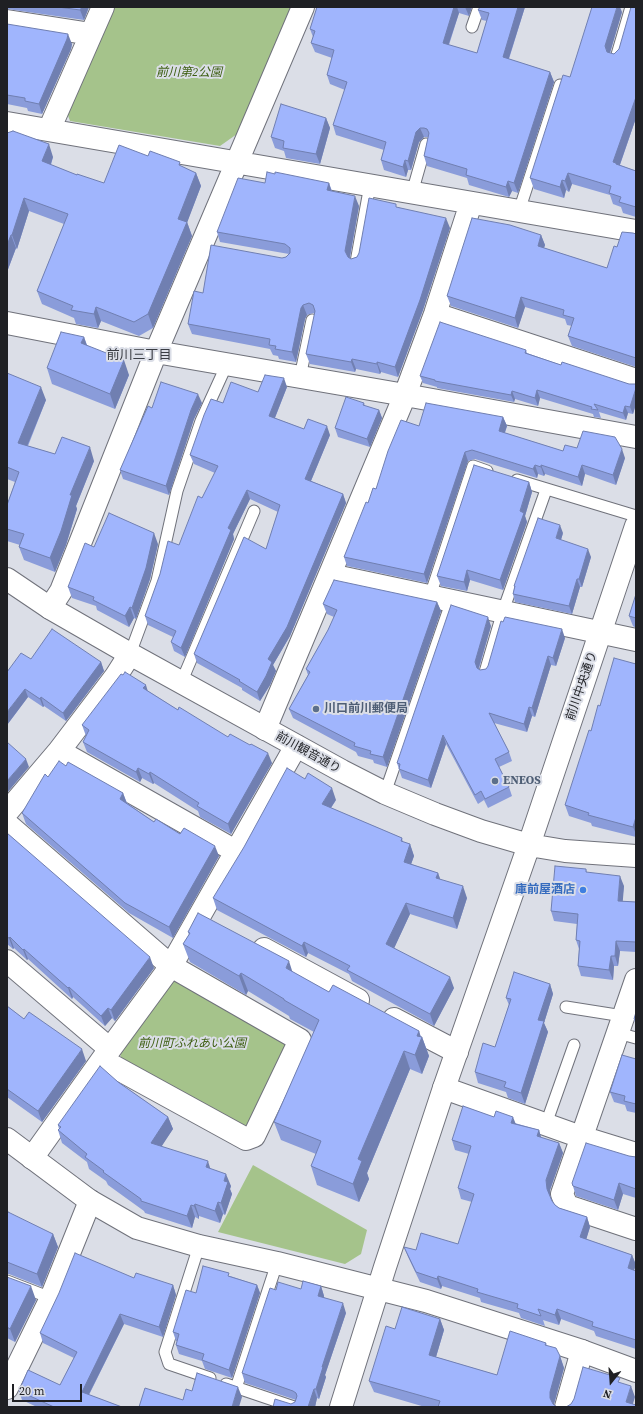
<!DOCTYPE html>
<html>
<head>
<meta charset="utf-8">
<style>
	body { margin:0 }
	#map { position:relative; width:643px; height:1414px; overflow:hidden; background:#dbdee7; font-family:"Source Serif 4",serif }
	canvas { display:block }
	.frame { position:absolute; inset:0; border:8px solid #1f2024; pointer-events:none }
	.north { position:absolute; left:591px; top:1362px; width:40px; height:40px; -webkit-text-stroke:3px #dbdee7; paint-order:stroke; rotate:197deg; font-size:11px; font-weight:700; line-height:16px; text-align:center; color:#1f2024 }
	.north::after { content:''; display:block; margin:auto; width:14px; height:18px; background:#1f2024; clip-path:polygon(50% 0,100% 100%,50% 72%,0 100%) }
	.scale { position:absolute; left:12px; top:1384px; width:70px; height:18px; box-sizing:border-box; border:2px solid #1f2024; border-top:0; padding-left:5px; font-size:12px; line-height:14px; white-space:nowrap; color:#1f2024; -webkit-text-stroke:3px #dbdee7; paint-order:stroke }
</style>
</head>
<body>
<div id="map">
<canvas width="643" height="1414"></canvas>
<div class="frame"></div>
<div class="north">N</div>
<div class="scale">20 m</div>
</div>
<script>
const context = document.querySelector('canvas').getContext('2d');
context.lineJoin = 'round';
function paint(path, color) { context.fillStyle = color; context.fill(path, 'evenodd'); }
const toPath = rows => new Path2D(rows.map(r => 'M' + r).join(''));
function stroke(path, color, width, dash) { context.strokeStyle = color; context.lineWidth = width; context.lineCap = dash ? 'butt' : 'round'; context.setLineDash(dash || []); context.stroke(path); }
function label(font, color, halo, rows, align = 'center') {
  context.font = font + ' "Source Serif 4","Noto Sans JP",serif'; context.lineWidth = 4; context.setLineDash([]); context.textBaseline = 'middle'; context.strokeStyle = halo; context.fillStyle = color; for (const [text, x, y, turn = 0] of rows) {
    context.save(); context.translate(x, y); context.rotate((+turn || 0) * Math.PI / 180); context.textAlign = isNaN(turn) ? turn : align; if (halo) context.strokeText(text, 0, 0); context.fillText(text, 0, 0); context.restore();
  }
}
paint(toPath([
	[110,7,291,7,237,134,220,146,70,121,66,110],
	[183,979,284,1038,287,1051,254,1127,242,1132,123,1064,120,1054,173,981],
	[253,1165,367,1230,361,1254,345,1264,218,1232]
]), '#a5c38b');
const lane = toPath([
	[472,27,479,7],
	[616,58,631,7],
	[412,193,426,144],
	[519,211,560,85],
	[356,262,370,185],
	[300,377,312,320],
	[517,480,636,516],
	[430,596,473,466,487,471],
	[130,654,157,581,177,491,201,421,227,364],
	[485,672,503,611,546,490],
	[181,683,254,511],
	[385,793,452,600],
	[566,1007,623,1016],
	[618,1033,636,1038],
	[546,1124,574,1045],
	[199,1246,165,1352,169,1364,210,1378],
	[7,1281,51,1298],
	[226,1384,294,1407],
	[236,1388,277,1263]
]);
const street = toPath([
	[7,21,91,34],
	[7,123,636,231],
	[49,130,103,7],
	[435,314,636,380],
	[7,323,156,352,405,395,636,437],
	[330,575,636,640],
	[50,608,61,591,156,352,303,7],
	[265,729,405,395,435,314,471,203],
	[59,751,237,852],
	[7,812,59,751,116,676,130,654],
	[7,824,171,966,300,1040,254,1136,246,1139,102,1060],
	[264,949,358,1000],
	[7,961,110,1049],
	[636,980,562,1194,567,1206,636,1229],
	[394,1019,457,1052],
	[444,1088,581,1137,636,1154],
	[32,1158,102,1060,171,966,296,746],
	[7,1388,51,1298,90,1201],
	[566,1407,582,1351]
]);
const secondary = toPath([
	[7,579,50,608,130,654,342,771,385,793,435,814,481,831,529,845,565,851,636,856],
	[7,1139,90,1201,137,1228,199,1246,277,1263,426,1301,582,1351,636,1371],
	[341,1407,385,1267,444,1088,529,845,636,526]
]);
stroke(lane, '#70727b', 13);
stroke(street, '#70727b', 24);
stroke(secondary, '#70727b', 24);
stroke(lane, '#fff', 11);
stroke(street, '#fff', 22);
stroke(secondary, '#fff', 22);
paint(toPath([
	[7,7,89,7,84,20,7,9],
	[317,7,472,7,469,16,459,13,449,45,477,53,487,21,482,20,478,10,480,7,525,7,509,59,550,72,554,82,518,193,512,191,509,197,469,185,467,178,427,166,424,156,428,138,428,137,424,137,419,142,411,170,408,170,406,177,384,170,381,160,384,150,336,135,333,125,345,90,330,84,327,75,332,58,315,52,311,43,313,37,310,29],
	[636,7,636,118,620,165,636,171,636,217,623,213,621,207,613,204,610,195,572,184,569,192,566,190,564,198,534,189,530,178,570,77,622,12,610,53,614,54,619,49],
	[7,24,72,44,71,49,42,114,28,111,27,108,7,104],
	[326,118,330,128,320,164,286,158,284,151,275,148,271,137],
	[7,133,53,157,51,165,77,175,104,183,148,156,182,167,196,173,201,186,187,222,192,236,153,328,139,336,101,321,98,328,76,324,74,318,42,304,37,291,64,224,29,211,17,249,16,248,7,272],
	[265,183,329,183,332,191,359,206,350,258,351,259,357,257,398,207,450,228,423,310,398,377,381,372,380,374,356,369,355,372,310,364,306,354,315,314,313,313,307,315,305,319,296,362,279,359,278,356,273,355,270,349,192,334,188,324,203,293,282,258,286,257,289,254,220,242,217,232],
	[636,234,636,367,572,346,568,336,572,326,567,325,565,319,525,307,518,328,451,306,447,296,541,235,545,245,544,248,607,268,617,247],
	[84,337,87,345,129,375,115,409,52,384,47,368],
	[526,350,527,353,561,365,629,384,636,384,636,404,633,414,628,413,626,420,599,412,601,418,594,417,593,414,540,398,538,406,515,399,514,402,437,388,437,387,423,383,420,376],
	[7,373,46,400,28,446,55,454,94,461,76,506,77,509,66,545,55,572,24,560,19,547,20,545,7,541,7,505,15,482,7,479],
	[287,387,275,418,304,429,330,435,311,481,343,494,346,503,290,636,273,665,276,671,270,685,260,701,242,690,242,688,197,663,194,654,266,549,278,512,250,499,233,534,234,539,185,657,174,651,171,642,173,637,148,625,145,616,202,498,215,473,194,464,190,455,223,403,258,392],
	[202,403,194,419,169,495,123,479,120,470,152,408],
	[364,403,365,406,379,410,382,418,370,447,338,437,335,428],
	[503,417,507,426,505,433,563,451,577,448,625,458,616,485,585,474,582,486,545,474,544,476,538,474,537,478,475,459,468,461,427,583,347,566,344,557,368,503,376,489,419,426],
	[529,482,532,492,525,516,527,522,503,590,470,580,467,591,441,586,437,576],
	[563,533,561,540,591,557,582,587,580,587,572,614,515,602,513,594,514,588,514,586],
	[158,544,150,579,136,619,134,618,129,627,97,610,96,606,72,598,68,587,94,547],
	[636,594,636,628,633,626,629,616],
	[437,602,441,611,387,767,374,763,373,760,358,756,356,752,293,718,289,709,308,675,306,669,328,630,334,617,327,614,323,604],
	[491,626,479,669,480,670,486,669,565,638,556,666,551,665,535,717,532,716,527,732,494,723,509,752,512,761,499,767,509,787,512,796,488,808,484,800,478,804,446,744,431,788,402,778,397,763],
	[31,659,101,662,104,671,66,721,44,706,43,707,28,697,7,725],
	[636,664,636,837,592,826,591,823,569,816,565,805,600,706],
	[148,691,178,710,272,763,231,834,200,817,198,811,154,783,153,784,142,778,140,782,87,752,83,742,86,736,82,725],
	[66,766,123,793,127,803,154,822,180,834,219,856,173,938,129,913,26,824,22,813,48,777],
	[336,800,331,808,402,838,403,842,410,844,414,856,411,864,438,873,440,879,467,898,457,929,410,914,394,948,454,988,434,1026,352,981,349,974,308,953,306,957,217,910,213,898],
	[7,833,154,968,115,1021,112,1018,105,1026,73,997,72,999,28,959,27,960,14,948,13,949,7,944],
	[586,869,587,873,624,886,622,901,636,902,636,952,620,951,618,966,614,966,613,980,581,976,578,966,579,949,576,940,577,924,554,921,551,911],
	[188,932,292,972,329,992,419,1031,421,1037,422,1037,429,1056,422,1074,410,1069,367,1173,369,1179,359,1202,317,1185,311,1166,316,1154,281,1140,274,1122,314,1032,290,1019,289,1016,248,991,246,995,190,962,183,944,189,935],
	[550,984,553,994,544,1023,548,1032,525,1104,508,1098,506,1092,478,1083,475,1072,495,1047,509,1005,506,998],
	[7,1006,24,1019,86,1061,42,1122,7,1097],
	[636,1012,636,1026,634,1019],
	[636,1059,636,1113,627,1111,625,1105,614,1102,610,1092],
	[118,1082,168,1117,173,1129,161,1146,210,1169,231,1186,230,1189,232,1194,225,1215,223,1214,220,1223,199,1216,199,1219,195,1217,192,1228,145,1213,144,1211,108,1185,106,1181,89,1169,87,1162,62,1143,58,1130,59,1129,58,1125],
	[494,1117,539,1130,541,1138,559,1143,563,1153,550,1190,550,1197,552,1201,555,1205,559,1208,587,1217,590,1227,586,1239,632,1255,636,1265,634,1270,636,1271,636,1349,596,1336,594,1331,561,1319,559,1325,543,1320,545,1326,521,1318,519,1313,481,1302,480,1298,442,1286,441,1289,420,1282,408,1257,404,1247,416,1250,458,1244,472,1202,461,1199,458,1188,469,1154,455,1150,452,1140],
	[629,1156,636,1157,636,1198,623,1194,618,1210,576,1196,572,1183],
	[7,1214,53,1234,58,1247,42,1287,9,1274,7,1274],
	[230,1276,257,1285,260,1293,232,1378,205,1369,202,1361,179,1354,176,1345,177,1341,176,1341,173,1332,196,1293],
	[7,1277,36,1300,15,1342,7,1338],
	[134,1278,173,1285,176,1295,163,1337,124,1324,89,1395,122,1407,37,1407,22,1400,19,1391,60,1385,74,1358,43,1343,40,1333],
	[321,1286,324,1296,324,1297,346,1313,325,1375,326,1377,319,1399,317,1398,315,1407,273,1407,291,1404,295,1402,296,1400,245,1383,242,1373,276,1290,301,1289],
	[440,1319,444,1330,436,1357,497,1375,546,1343,547,1346,560,1356,564,1368,554,1404,554,1405,557,1407,425,1407,374,1392,369,1381,395,1329]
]), '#8a9cda');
paint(toPath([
	[82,7,89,7,84,20,80,10],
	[454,7,457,7,459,13,446,52,443,43],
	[465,7,472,7,469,16],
	[518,7,525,7,506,67,503,57],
	[617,7,620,7,622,12,609,56,605,46],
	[68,34,72,44,71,49,42,114,39,104],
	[550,72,554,82,518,193,514,183],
	[636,96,636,118,618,170,613,162],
	[326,118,330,128,320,164,316,154],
	[420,128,424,137,419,142,411,170,408,161,416,132],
	[49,144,53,157,47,175,42,161],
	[405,160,408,170,406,177,403,167],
	[196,173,201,186,187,223,187,222,192,236,153,328,148,314,178,219],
	[568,173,572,184,569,192,565,181],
	[562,180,566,190,564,198,560,187],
	[508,181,512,191,509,197,506,187],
	[329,183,332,193,327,190],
	[355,196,359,206,349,261,345,251],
	[24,198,29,211,17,249,12,235],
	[446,218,450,228,423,310,398,377,395,367],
	[11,235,16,248,7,272,7,245],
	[541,235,545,245,541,256,538,246],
	[521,297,525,307,518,328,515,318],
	[303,305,307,315,305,319,296,362,292,352,301,308],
	[96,307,101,321,98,328,94,314],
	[84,337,89,352,81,343],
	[352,359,356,369,355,372,351,362],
	[124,360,129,375,115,409,110,394],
	[377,362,381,372,380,374,377,364],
	[284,378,287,387,272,425,269,416],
	[41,387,46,400,23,456,18,443],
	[636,388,636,404,633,414,630,407],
	[537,390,540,398,538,406,535,398],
	[512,391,515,399,514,402,511,395],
	[198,394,202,403,194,419,169,495,166,486,191,410],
	[625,406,628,413,626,420,623,413],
	[379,410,382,418,370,447,367,439],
	[503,417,507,426,502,440,499,431],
	[327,426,330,435,308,488,305,479],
	[90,447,94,461,76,506,77,509,66,545,55,572,50,558,70,495],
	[622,449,625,458,616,485,613,475],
	[465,452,468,461,427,583,424,574],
	[535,465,538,474,537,478,533,469],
	[541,465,545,474,544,476,541,467],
	[582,465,585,474,582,486,578,477],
	[529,482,532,492,525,516,527,522,503,590,500,580],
	[247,490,250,499,233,534,234,539,185,657,181,648,228,528],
	[343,494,346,503,290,636,273,665,276,671,270,685,260,701,257,692,268,659],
	[560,525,563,533,559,546,556,538],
	[154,533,158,544,150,579,136,619,132,608],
	[588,549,591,557,582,587,579,579],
	[467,570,470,580,467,591,464,582],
	[577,579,580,587,572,614,569,606],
	[437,602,441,611,387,767,383,757],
	[130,607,134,618,129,627,125,616],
	[488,617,491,626,478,670,477,668,475,662],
	[562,629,565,638,556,666,553,658],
	[548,656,551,665,535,717,532,708],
	[101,662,104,671,66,721,63,713],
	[146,685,149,695,143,688],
	[25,689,28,697,7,725,7,712],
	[41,697,44,706,43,707,40,699],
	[529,707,532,716,527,732,524,724],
	[443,735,446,744,431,788,428,780],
	[268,753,272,763,231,834,228,824],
	[26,759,29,767,7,793,7,781],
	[138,768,142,778,140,782,136,772],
	[150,772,154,783,153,784,149,774],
	[332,788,336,800,326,815,322,804],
	[123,793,127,804,120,799],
	[636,817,636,834,633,827],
	[410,844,414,856,408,873,404,862],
	[215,846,219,856,173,938,169,927],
	[438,873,442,884,436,878],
	[620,876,624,886,622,911,618,901],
	[463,886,467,898,457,929,453,918],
	[406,903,410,914,391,955,386,944],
	[10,937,14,948,13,949,9,938],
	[616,941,620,951,618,966,615,956],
	[304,942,308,953,306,957,302,946],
	[24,949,28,959,27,960,23,950],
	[611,956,614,966,613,980,609,970],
	[150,957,154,968,115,1021,111,1010],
	[289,961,295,980,286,968],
	[241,973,248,991,246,995,239,976],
	[450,977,454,988,434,1026,430,1014],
	[550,984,553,994,544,1023,548,1032,525,1104,521,1093,538,1020],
	[69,987,73,997,72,999,68,988],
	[108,1008,112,1018,105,1026,101,1016],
	[419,1031,421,1038,422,1037,429,1056,422,1074,415,1055,417,1036],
	[82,1049,86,1061,42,1122,38,1111],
	[404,1051,410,1069,367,1173,369,1179,359,1202,353,1184,358,1159],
	[168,1117,173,1129,156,1155,151,1143],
	[513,1117,517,1127,511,1123],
	[539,1130,542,1140,537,1136],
	[559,1143,563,1153,550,1190,550,1199,547,1189,546,1180],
	[208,1161,212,1174,206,1167],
	[226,1174,231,1186,230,1189,232,1194,225,1215,221,1203,224,1181],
	[619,1183,623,1194,618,1210,614,1200],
	[218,1202,223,1214,220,1223,215,1211],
	[195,1204,199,1216,199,1219,194,1206],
	[191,1205,195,1217,192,1228,187,1216],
	[587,1217,590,1227,584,1247,580,1237],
	[53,1234,58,1247,42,1287,37,1274],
	[632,1255,636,1265,631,1278,628,1268],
	[438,1276,442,1286,441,1289,437,1279],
	[173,1285,176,1295,163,1337,159,1327],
	[257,1285,260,1293,232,1378,229,1370],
	[31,1286,36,1300,15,1342,10,1329],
	[321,1286,324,1296,322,1305,318,1296],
	[343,1303,346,1313,325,1375,326,1377,319,1399,316,1389,322,1367],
	[557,1309,561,1319,559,1325,555,1315],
	[120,1314,124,1324,85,1402,82,1392],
	[440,1319,444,1330,433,1367,429,1355],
	[560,1356,564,1368,554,1404,554,1407,550,1398,550,1392],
	[631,1386,635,1397,632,1407,626,1402],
	[238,1387,242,1397,239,1407,232,1407],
	[314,1389,317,1398,315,1407,308,1407]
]), '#707fb1');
const building = toPath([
	[58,7,82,7,80,10,58,7],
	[317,7,454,7,443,43,477,53,489,13,478,10,480,7,518,7,503,57,550,72,514,183,508,181,506,187,466,175,467,169,424,156,429,133,427,129,424,128,420,128,416,132,408,161,405,160,403,167,381,160,386,142,333,125,347,82,327,75,334,50,311,43,315,31,310,29,317,7],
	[592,7,617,7,605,46,607,52,614,54,619,49,631,7,636,7,636,97,613,162,616,163,616,164,636,171,636,207,619,202,621,197,609,193,611,186,568,173,565,181,562,180,560,187,530,178,563,75,570,77,592,7],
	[7,24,68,34,67,39,39,104,25,101,25,98,7,95,7,24],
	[281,104,326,118,316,154,283,148,284,141,271,137,281,104],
	[13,131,49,144,42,161,77,175,77,174,104,183,119,145,148,156,150,151,180,162,179,165,196,173,178,219,187,222,148,314,134,322,96,307,94,314,71,310,73,306,37,291,68,214,24,198,12,235,11,235,7,245,7,133,13,131],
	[267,172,275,174,275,172,329,183,327,190,355,196,345,251,348,257,351,259,357,257,359,253,369,198,396,204,396,207,446,218,420,300,395,367,377,362,377,364,352,359,351,362,306,354,315,311,313,305,309,303,303,305,301,308,292,352,275,349,276,346,269,345,270,339,188,324,194,291,203,293,211,245,282,258,286,257,290,253,290,248,285,244,217,232,238,178,265,183,267,172],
	[472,218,510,225,541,235,538,246,607,268,614,246,617,247,622,232,633,233,636,234,636,358,568,336,574,318,563,315,564,310,521,297,515,318,447,296,472,218],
	[440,322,526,350,525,353,561,365,562,362,629,384,636,384,636,388,630,407,625,406,623,413,594,404,598,410,591,409,592,407,537,390,535,398,512,391,511,395,435,381,435,380,420,376,440,322],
	[61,332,84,337,81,343,124,360,110,394,47,368,61,332],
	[7,373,41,387,18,443,55,454,62,437,90,447,70,495,72,495,61,531,50,558,19,547,24,534,7,529,7,505,19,472,7,467,7,373],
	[265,375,284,378,269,416,304,429,308,419,327,426,305,479,343,494,287,627,268,659,272,662,266,676,257,692,239,681,240,680,194,654,244,537,266,549,280,505,247,490,228,528,231,530,181,648,171,642,176,631,145,616,160,574,168,541,179,545,198,496,202,498,218,466,190,455,204,415,211,399,223,403,231,382,258,392,265,375],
	[161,382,198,394,191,410,166,486,120,470,148,406,152,408,161,382],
	[346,397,364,403,363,405,379,410,367,439,335,428,346,397],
	[426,403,503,417,499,431,563,451,565,445,577,448,583,431,615,437,622,449,613,475,582,465,578,477,541,465,541,467,535,465,533,469,472,450,465,452,424,574,344,557,366,502,368,503,373,488,376,489,388,451,401,420,419,426,426,403],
	[474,465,529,482,520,511,524,513,500,580,467,570,464,582,437,576,474,465],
	[109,513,154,533,146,568,132,608,130,607,125,616,93,600,94,597,68,587,85,543,94,547,109,513],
	[538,518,560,525,556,538,588,549,579,579,577,579,569,606,513,594,515,586,514,586,538,518],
	[334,580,437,602,383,757,370,754,371,751,354,746,355,743,289,709,310,672,306,669,328,630,337,610,323,604,334,580],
	[636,594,636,618,629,616,636,594],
	[451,605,488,617,475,662,477,668,480,670,486,669,488,666,501,621,503,622,505,617,562,629,553,658,548,656,532,708,529,707,524,724,489,713,509,752,495,759,509,787,485,799,481,791,475,795,443,735,428,780,399,769,400,764,397,763,451,605],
	[52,629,101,662,63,713,41,697,40,699,25,689,7,712,7,672,21,653,31,659,52,629],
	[614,658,636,664,636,817,633,827,588,815,589,813,565,805,589,730,591,731,598,705,600,706,614,658],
	[125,672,146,685,143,688,178,710,179,707,228,737,230,734,250,745,251,744,268,753,228,824,197,806,199,803,150,772,149,774,138,768,136,772,83,742,89,730,82,725,121,674,123,675,125,672],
	[7,742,26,759,7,781,7,742],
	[59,761,66,766,68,762,123,793,120,799,154,822,156,819,180,834,184,828,215,846,169,927,125,903,22,813,45,774,48,777,59,761],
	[287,768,305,779,308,773,332,788,322,804,402,838,401,841,410,844,404,862,438,873,436,878,463,886,453,918,406,903,386,944,450,977,430,1014,347,970,350,966,304,942,302,946,213,898,244,847,287,768],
	[7,833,150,957,111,1010,108,1008,101,1016,69,987,68,988,24,949,23,950,10,937,9,938,7,937,7,833],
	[555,866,586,869,586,872,620,876,618,901,636,902,636,942,616,941,615,956,611,956,609,970,578,966,580,941,576,940,578,914,551,911,555,866],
	[198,913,289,961,286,968,329,992,333,985,419,1031,417,1036,422,1037,415,1055,404,1051,358,1159,362,1161,353,1184,311,1166,321,1141,274,1122,319,1020,284,1000,284,999,241,973,239,976,183,944,190,933,188,932,198,913],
	[514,972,550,984,538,1020,544,1021,521,1093,504,1087,506,1082,475,1072,483,1043,495,1047,511,999,506,998,514,972],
	[7,1006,24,1019,29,1012,82,1049,38,1111,7,1089,7,1006],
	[636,1012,636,1020,634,1019,636,1012],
	[622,1055,636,1059,636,1104,624,1101,625,1096,610,1092,622,1055],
	[100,1066,118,1082,168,1117,151,1143,208,1161,206,1167,226,1174,224,1181,228,1182,221,1203,218,1202,215,1211,195,1204,194,1206,191,1205,187,1216,141,1201,141,1199,103,1172,104,1171,85,1157,87,1154,58,1130,61,1127,58,1125,100,1066],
	[463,1106,494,1117,496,1111,513,1117,511,1123,539,1130,537,1136,559,1143,546,1180,547,1189,552,1201,555,1205,559,1208,587,1217,580,1237,632,1255,628,1268,636,1271,636,1340,592,1326,593,1322,557,1309,555,1315,538,1309,541,1316,517,1308,518,1304,477,1292,478,1289,438,1276,437,1279,416,1272,404,1247,416,1250,421,1233,458,1244,474,1194,458,1188,471,1146,452,1140,463,1106],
	[586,1143,629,1156,636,1157,636,1189,619,1183,614,1200,573,1186,572,1183,586,1143],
	[8,1212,53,1234,37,1274,7,1262,7,1214,8,1212],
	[75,1253,134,1278,136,1273,173,1285,159,1327,120,1314,82,1392,122,1407,54,1407,19,1391,28,1370,60,1385,77,1352,40,1333,59,1293,75,1253],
	[203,1266,229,1273,228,1276,257,1285,229,1370,202,1360,204,1354,176,1345,179,1334,173,1332,186,1290,196,1293,203,1266],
	[7,1277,31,1286,10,1329,7,1327,7,1277],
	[303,1281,321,1286,318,1296,343,1303,322,1367,323,1367,316,1389,314,1389,308,1407,273,1407,275,1399,291,1404,295,1402,297,1396,296,1393,293,1391,242,1373,270,1288,276,1290,278,1282,301,1289,303,1281],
	[402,1307,440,1319,429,1355,497,1375,510,1331,546,1343,545,1345,556,1348,560,1356,550,1392,550,1398,553,1404,557,1407,438,1407,440,1401,369,1381,386,1326,395,1329,402,1307],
	[583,1367,620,1378,618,1382,631,1386,626,1402,636,1405,636,1407,566,1407,571,1404,574,1399,583,1367],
	[197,1373,238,1387,232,1407,139,1407,145,1388,183,1400,186,1389,192,1391,197,1373]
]);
paint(building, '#a0b5fd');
stroke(building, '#707fb1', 1);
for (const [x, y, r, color] of [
	[316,709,4,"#5c6f8a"],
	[495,781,4,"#5c6f8a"],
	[583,890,4,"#3f7fe0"]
]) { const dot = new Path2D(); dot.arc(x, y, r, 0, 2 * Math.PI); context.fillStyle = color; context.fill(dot); stroke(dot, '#dbdee7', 1.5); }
label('italic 12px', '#3d5e11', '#dbdee7', [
	["前川第2公園",189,73],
	["前川町ふれあい公園",192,1044]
]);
label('12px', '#1f2024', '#dbdee7', [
	["前川中央通り",582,686,-71],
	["前川観音通り",308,753,29]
]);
label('bold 12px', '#4e5e75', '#dbdee7', [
	["川口前川郵便局",324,709],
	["ENEOS",503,781]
], 'left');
label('bold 12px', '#366cbe', '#dbdee7', [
	["庫前屋酒店",575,890]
], 'right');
label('13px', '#393c43', '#dbdee7', [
	["前川三丁目",139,356]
]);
</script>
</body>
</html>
